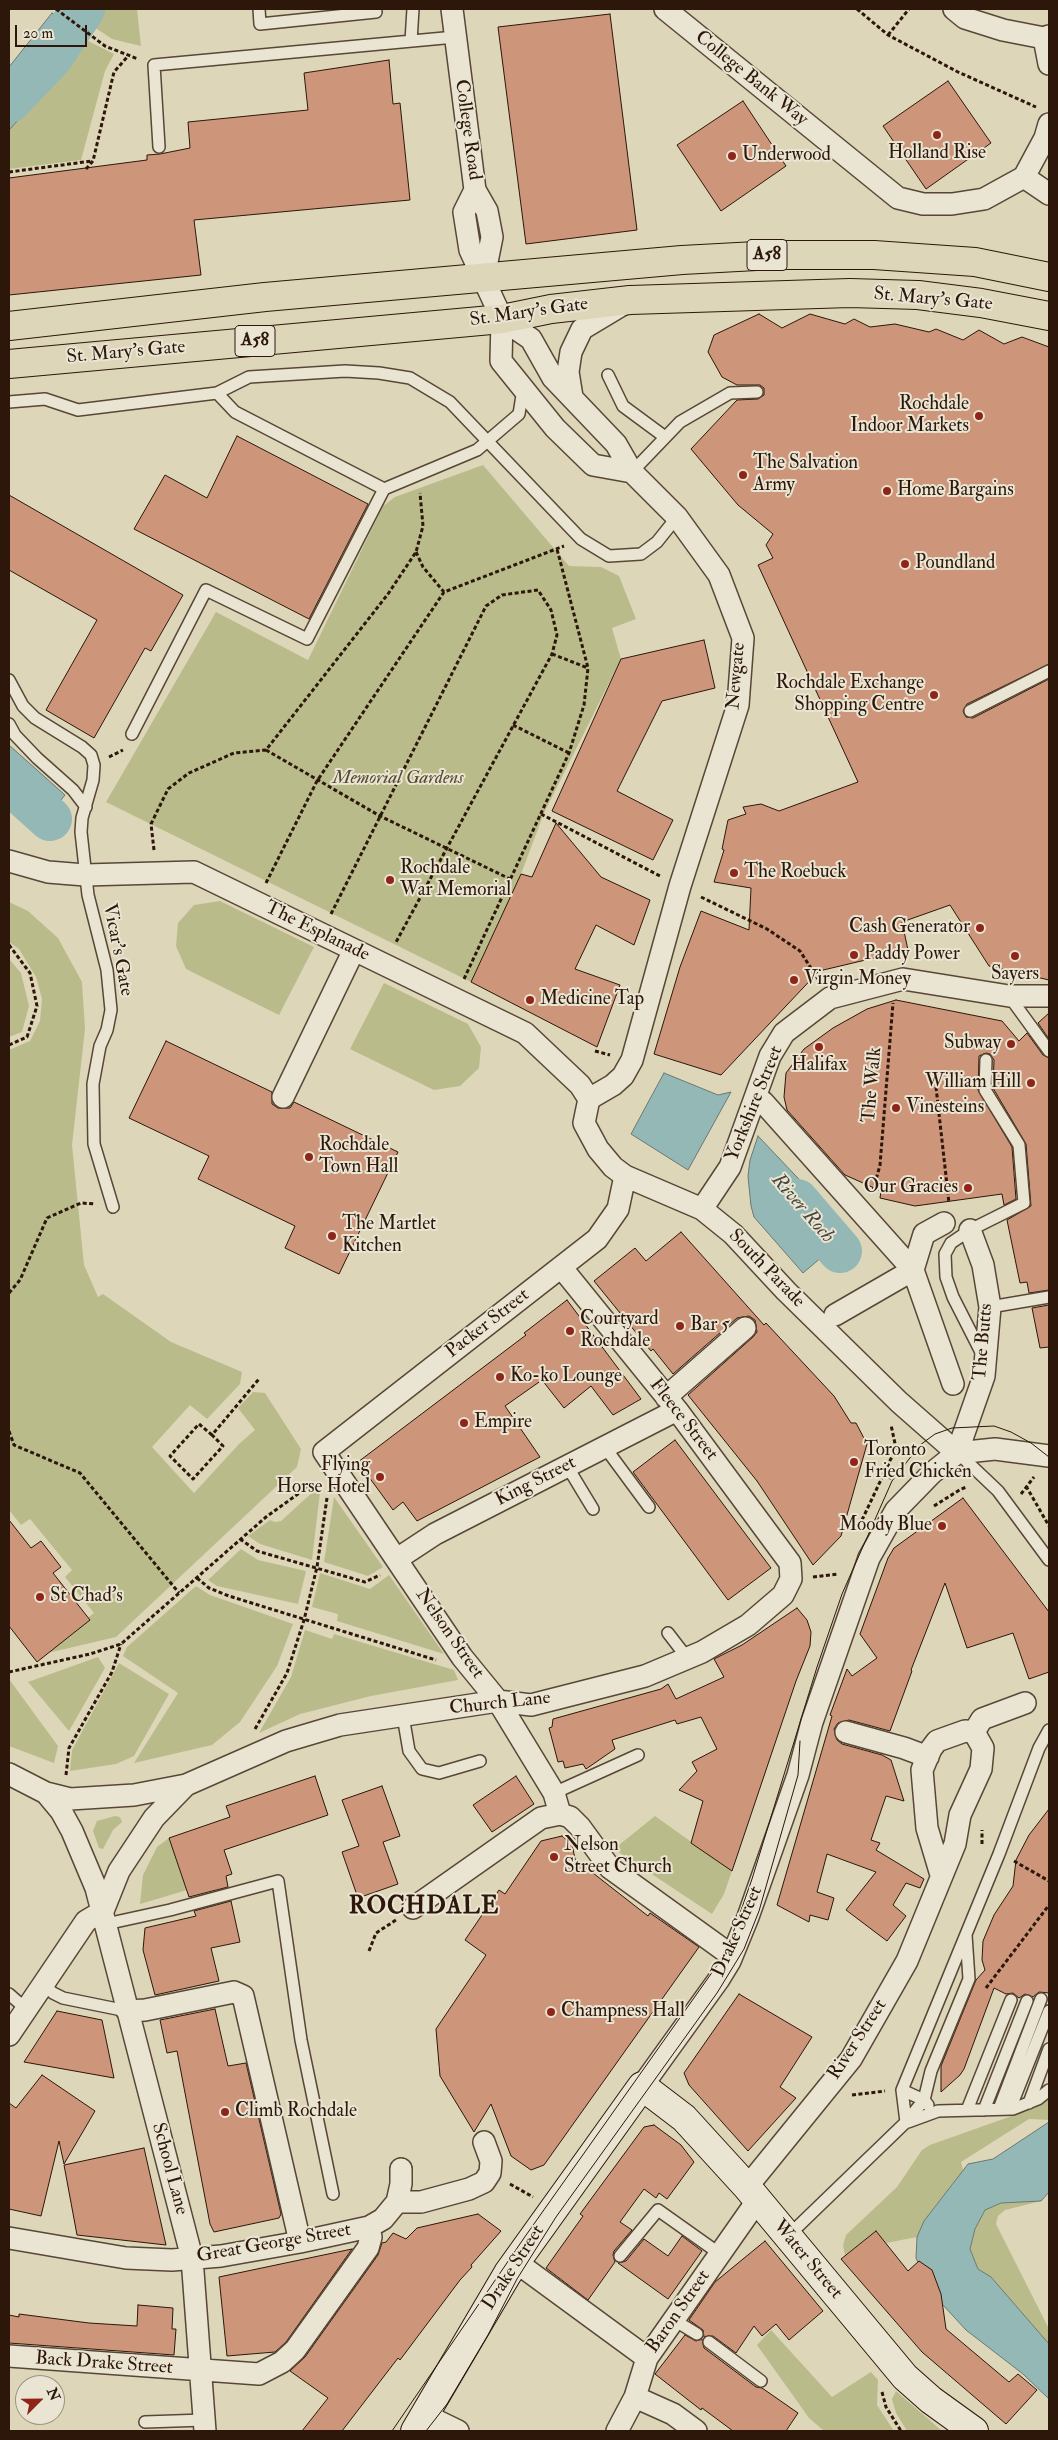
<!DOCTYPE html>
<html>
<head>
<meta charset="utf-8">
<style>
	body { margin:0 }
	#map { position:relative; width:1058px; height:2440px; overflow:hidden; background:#ded6b9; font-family:"IM FELL Double Pica",serif }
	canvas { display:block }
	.frame { position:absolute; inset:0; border:10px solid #2c170a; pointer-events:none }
	.north { position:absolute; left:15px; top:2375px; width:50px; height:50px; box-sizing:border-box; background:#eae4d2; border:1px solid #9e9282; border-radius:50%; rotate:67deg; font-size:14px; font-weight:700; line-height:20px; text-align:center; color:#2c170a }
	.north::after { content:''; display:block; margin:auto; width:18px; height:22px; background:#8f2418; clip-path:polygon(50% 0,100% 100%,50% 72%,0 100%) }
	.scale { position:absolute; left:15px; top:25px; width:72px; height:22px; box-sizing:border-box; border:2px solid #2c170a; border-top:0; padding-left:6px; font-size:15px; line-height:18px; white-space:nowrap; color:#2c170a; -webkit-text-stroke:4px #eae4d2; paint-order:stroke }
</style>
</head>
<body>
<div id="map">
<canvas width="1058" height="2440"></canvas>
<div class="frame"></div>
<div class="north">N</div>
<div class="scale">20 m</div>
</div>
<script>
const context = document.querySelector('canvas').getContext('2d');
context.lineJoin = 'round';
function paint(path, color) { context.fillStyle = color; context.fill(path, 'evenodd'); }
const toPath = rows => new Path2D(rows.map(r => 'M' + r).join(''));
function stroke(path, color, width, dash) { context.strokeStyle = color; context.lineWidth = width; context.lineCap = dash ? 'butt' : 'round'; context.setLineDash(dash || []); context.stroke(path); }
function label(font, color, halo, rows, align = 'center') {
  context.font = font + ' "IM FELL Double Pica",serif'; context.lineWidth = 4; context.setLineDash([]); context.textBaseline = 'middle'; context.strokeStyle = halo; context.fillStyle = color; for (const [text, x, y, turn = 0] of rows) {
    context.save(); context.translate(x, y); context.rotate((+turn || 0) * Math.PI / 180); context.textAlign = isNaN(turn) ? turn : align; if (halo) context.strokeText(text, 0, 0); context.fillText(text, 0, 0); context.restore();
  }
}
paint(toPath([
	[105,9,137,9,141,46,112,39,94,27],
	[86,40,114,54,105,71,81,160,9,169,9,130,65,69],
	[483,465,569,566,601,567,619,576,636,619,612,628,621,659,544,813,521,874,471,982,106,802,216,612,308,660,383,506,395,497],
	[220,901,314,947,279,1015,186,969,176,946,178,923,194,905],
	[9,902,28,911,58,938,82,982,85,1029,72,1145,84,1265,98,1297,103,1294,171,1342,242,1372,240,1384,207,1419,190,1405,152,1447,194,1493,239,1444,255,1430,238,1408,253,1392,265,1393,301,1449,297,1467,116,1637,39,1655,94,1613,65,1577,72,1570,30,1519,21,1525,9,1510,9,1050,30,1041,40,1021,42,999,36,977,19,949,9,942],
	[9,959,21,973,29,1006,22,1032,9,1037],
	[384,983,468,1024,481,1047,479,1068,460,1086,434,1090,350,1049],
	[315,1490,320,1492,312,1560,260,1544,248,1536,270,1520,275,1522,281,1521],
	[334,1497,383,1567,368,1576,324,1562],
	[241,1549,258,1560,306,1571,298,1604,217,1586,208,1580],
	[320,1573,370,1589,389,1575,444,1654,337,1621,338,1614,312,1607],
	[196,1586,210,1595,293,1624,277,1666,240,1722,212,1745,134,1763,178,1693,123,1656,127,1647],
	[305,1630,332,1639,334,1634,454,1670,458,1680,371,1696,300,1714,259,1733,291,1677],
	[98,1657,105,1668,69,1731,28,1682],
	[119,1663,169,1694,134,1756,116,1764,70,1771,72,1750],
	[9,1679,58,1746,54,1763,9,1746],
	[115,1816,120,1817,122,1822,113,1830,103,1849,99,1848,93,1831,97,1821],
	[655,1816,732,1871,724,1894,712,1914,614,1849],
	[169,1838,187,1890,140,1904,143,1875,157,1847],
	[1049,2095,1049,2120,1029,2119,961,2162,963,2170,924,2221,917,2237,886,2243,876,2231,845,2255,843,2245,846,2235,897,2187,922,2150,930,2145,1037,2107],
	[1041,2201,1005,2210,998,2216,996,2224,1049,2329,1049,2344,991,2277,978,2269,970,2249,975,2229,985,2210,1001,2203],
	[771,2330,832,2397,871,2372,878,2380,877,2405,894,2431,824,2431,809,2418,757,2345],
	[896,2391,942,2431,907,2431,896,2413,892,2399]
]), '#b9bc8a');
const water = toPath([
	[68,9,105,9,94,27,68,9],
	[52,13,89,37,65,69,9,130,9,67,52,13],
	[9,745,65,795,41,825,9,801,9,745],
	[664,1073,718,1095,731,1092,688,1170,631,1134,664,1073],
	[758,1136,850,1233,803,1273,754,1217,751,1206,748,1176,750,1160,758,1136],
	[1049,2122,1049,2192,1041,2201,1001,2203,985,2210,975,2229,970,2249,978,2269,991,2277,1049,2344,1049,2399,1023,2374,966,2330,931,2292,916,2258,917,2237,924,2221,968,2164,993,2159,1049,2122]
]);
paint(water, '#94b8b5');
stroke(water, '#6a7871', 1);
stroke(toPath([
	[9,101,51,57,83,9],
	[9,782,50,819],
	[797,1201,840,1251]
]), '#94b8b5', 44);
const building = toPath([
	[610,14,637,230,526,244,498,27,610,14],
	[389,60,393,104,400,103,410,200,194,220,201,275,9,295,9,178,147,160,147,155,160,154,190,148,188,122,308,110,304,73,389,60],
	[948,81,991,143,926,189,883,126,948,81],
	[743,101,786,166,721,211,677,145,743,101],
	[759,314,782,328,810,314,845,324,854,319,870,327,895,324,929,332,936,329,963,340,979,330,1004,344,1022,337,1049,347,1049,664,967,704,963,711,966,717,973,718,1049,679,1049,980,989,966,950,905,902,922,908,950,819,971,721,1075,654,1054,680,967,701,911,749,930,751,888,714,882,724,850,722,849,728,820,746,814,743,807,761,804,779,811,858,782,758,565,773,558,766,545,773,534,738,505,691,449,737,400,758,399,764,395,764,388,760,385,737,385,722,377,708,352,714,335,759,314],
	[237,436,368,504,309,619,134,529,165,475,207,498,237,436],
	[9,495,183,595,151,651,145,648,94,738,46,710,97,620,9,570,9,495],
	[704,640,715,688,662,701,617,791,673,820,653,860,552,811,621,659,704,640],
	[556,823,601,877,650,900,634,945,596,925,575,969,620,985,597,1047,471,982,521,874,532,877,556,823],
	[896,1000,1002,1021,1019,1041,1027,1033,1043,1055,1049,1058,1049,1290,1029,1293,1027,1282,1020,1283,1007,1220,1031,1206,1026,1144,993,1088,994,1060,990,1054,986,1053,979,1056,978,1090,1012,1147,1016,1199,1004,1205,1002,1194,915,1206,880,1198,881,1191,845,1175,787,1110,784,1097,786,1073,804,1049,833,1028,867,1009,896,1000],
	[1049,1013,1049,1039,1038,1023,1049,1013],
	[166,1041,272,1092,272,1104,278,1108,290,1108,294,1102,398,1152,339,1274,285,1248,295,1226,198,1179,209,1156,129,1118,166,1041],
	[681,1232,764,1325,766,1323,834,1396,851,1423,856,1423,867,1444,841,1536,813,1565,757,1481,688,1395,753,1337,757,1332,755,1320,749,1316,737,1318,673,1374,653,1349,651,1351,594,1281,635,1248,646,1261,681,1232],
	[567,1300,641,1399,613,1415,591,1386,564,1408,542,1380,505,1406,540,1457,417,1521,403,1502,393,1510,358,1462,526,1335,524,1333,567,1300],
	[1049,1305,1049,1347,1040,1348,1032,1308,1049,1305],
	[675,1440,771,1568,728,1600,633,1472,675,1440],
	[963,1498,1049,1612,1049,1672,1029,1679,1013,1633,967,1648,945,1583,911,1670,912,1671,890,1731,849,1720,838,1723,834,1729,837,1740,842,1744,882,1755,891,1760,904,1801,886,1796,871,1840,880,1843,876,1850,924,1879,920,1888,906,1883,893,1905,906,1916,887,1941,846,1910,876,1872,827,1854,817,1892,834,1898,828,1920,810,1915,809,1922,777,1905,832,1716,830,1715,847,1669,852,1676,877,1658,860,1634,888,1558,894,1548,963,1498],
	[9,1520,31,1548,41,1541,61,1567,53,1573,90,1620,37,1662,9,1626,9,1520],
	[797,1608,807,1620,811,1632,810,1646,796,1681,732,1871,691,1843,703,1801,679,1790,697,1771,692,1762,717,1749,701,1717,677,1724,675,1720,612,1740,615,1749,586,1769,583,1764,565,1768,563,1761,558,1762,549,1728,552,1727,553,1719,661,1689,668,1684,676,1699,724,1677,714,1659,742,1645,797,1608],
	[315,1776,328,1815,224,1850,232,1874,226,1876,228,1887,189,1897,169,1838,230,1817,226,1806,315,1776],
	[516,1776,534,1804,492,1832,473,1805,516,1776],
	[382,1786,400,1836,383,1842,398,1884,358,1898,342,1852,359,1846,342,1800,382,1786],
	[1049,1809,1049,1993,1039,1992,1033,1997,1025,1994,1019,1998,1013,1993,1006,1994,994,1988,964,2069,960,2075,941,2092,941,2066,976,1980,985,1970,982,1960,983,1941,994,1915,1013,1886,1016,1860,1029,1835,1049,1809],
	[562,1836,572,1844,575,1859,648,1916,650,1913,699,1947,544,2165,531,2170,511,2156,491,2104,474,2132,440,2076,436,2029,486,1955,465,1940,499,1890,505,1894,541,1841,562,1836],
	[231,1901,240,1942,211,1948,219,1981,155,1995,143,1950,145,1928,196,1916,194,1911,231,1901],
	[739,1994,812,2037,780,2087,796,2098,748,2151,689,2085,684,2073,739,1994],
	[215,2009,228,2066,246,2063,281,2214,279,2218,214,2232,210,2224,177,2051,167,2053,160,2020,215,2009],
	[57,2011,102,2020,114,2078,24,2062,57,2011],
	[42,2075,95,2111,64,2164,59,2141,41,2216,9,2209,9,2103,16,2108,42,2075],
	[654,2125,681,2145,694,2162,667,2199,659,2193,656,2198,644,2189,620,2222,632,2230,614,2251,613,2255,615,2262,588,2300,546,2268,583,2216,580,2214,644,2127,654,2125],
	[144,2148,166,2245,77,2235,64,2165,144,2148],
	[478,2214,501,2231,471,2265,472,2267,460,2280,400,2360,398,2358,342,2431,302,2431,328,2398,290,2371,305,2357,378,2255,382,2243,386,2242,393,2233,406,2239,417,2228,478,2214],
	[876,2231,908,2271,919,2261,932,2270,941,2294,946,2329,1009,2382,1018,2374,1037,2390,1006,2424,922,2352,841,2259,876,2231],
	[682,2236,702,2251,668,2299,618,2263,626,2261,644,2239,668,2256,682,2236],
	[765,2241,823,2311,789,2340,776,2324,762,2336,754,2326,736,2353,713,2336,704,2337,703,2330,689,2320,715,2282,765,2241],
	[352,2249,286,2342,275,2352,227,2356,219,2277,352,2249],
	[138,2305,173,2308,172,2329,176,2329,174,2355,9,2343,9,2315,19,2317,19,2314,89,2323,137,2326,138,2305],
	[685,2335,696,2341,702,2339,704,2348,756,2387,762,2388,798,2413,786,2431,733,2431,702,2408,701,2410,655,2374,685,2335]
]);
paint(building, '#cd957a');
stroke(building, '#2c170a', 1);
const lane = toPath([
	[259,9,260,24,376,12,375,9],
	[411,41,413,9],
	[159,147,154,65,455,37],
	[608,375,623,406,665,437],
	[217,393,235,412,384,489,477,450,519,414,523,389],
	[9,402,45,399,78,410,217,393,249,377,345,371,379,373,410,378,450,402,581,539,609,556,641,554,657,542,677,517],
	[632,472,680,422,730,393,757,392],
	[9,680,23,706,35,718,82,747,91,755,94,765,93,780,82,818,81,832,88,895,107,970,111,1010,107,1030,100,1046,93,1084,94,1144,113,1207],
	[970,711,1049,671],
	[9,724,15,735,37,758,73,790,86,807],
	[132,734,206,590,307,639,384,489],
	[1009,996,1049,1051],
	[990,1307,1049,1297],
	[983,1356,953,1297,946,1277,945,1254,951,1243,970,1230,1024,1203,1019,1145,985,1090,986,1060],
	[604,1446,649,1507],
	[958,1453,998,1491,1049,1560],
	[567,1466,593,1509],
	[668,1633,688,1659],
	[403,1716,409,1751,422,1769,439,1773,480,1761],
	[554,1793,638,1755],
	[106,1924,170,1910,278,1881,301,2040,333,2194],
	[43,1984,53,1993,63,1998,127,2011],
	[9,1994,26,2009],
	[902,2090,924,2100,928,2105],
	[1029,2103,1049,2049],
	[999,2109,1041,1999],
	[1010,2109,1049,2011],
	[967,2110,1011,2000],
	[984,2110,1027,2001],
	[906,2122,902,2090,999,1854,1039,1748,1049,1730],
	[908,2122,938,2111,1013,2109,1038,2099,1049,2090],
	[788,2236,906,2122,924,2100,931,2071,969,1979,966,1935],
	[620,2256,658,2210,720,2254],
	[674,2320,697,2334],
	[709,2342,761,2381],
	[145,2422,204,2420]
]);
const street = toPath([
	[452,9,475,190,487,211,492,237,484,277],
	[665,9,898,198,923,204,952,204,984,199,1024,177,1045,138,1049,124],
	[954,9,965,18,1003,30,1044,38,1049,36],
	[1044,38,1049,64],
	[1024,177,1049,194],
	[475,190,464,212,470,250,502,319,531,339,553,378,616,444,632,472,677,517,719,575,743,638,738,705,680,886,632,1060,623,1076,613,1085,589,1099],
	[502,319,501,361,555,428,593,465,632,472],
	[572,397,568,372,571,352,582,329,627,302],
	[9,861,48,872,85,875,194,872,525,1033,580,1085,589,1099],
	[283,1097,354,950],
	[589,1099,584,1123,598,1149,613,1167,625,1176,702,1209,733,1234,786,1291,899,1402,957,1453],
	[763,1102,913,1270,835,1315],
	[625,1176,618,1209,597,1239,324,1452,462,1657,498,1701,554,1793,560,1814,570,1817,580,1827,610,1868,732,1956],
	[702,1209,730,1167,770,1056,784,1033,830,998,903,979,1009,996,1049,996],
	[944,1223,924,1234,913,1270,953,1384],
	[666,1397,745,1328],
	[957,1453,984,1376,990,1307,983,1265,970,1230],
	[957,1453,995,1449,1049,1456],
	[397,1559,435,1534,677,1410],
	[846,1732,904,1748,928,1757],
	[974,1732,982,1719,1025,1703],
	[9,1774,46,1793,70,1799,134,1795,186,1785,154,1818,119,1871,103,1911],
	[186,1785,286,1741,340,1725,498,1701,531,1705,645,1676,702,1652,748,1625,783,1595,791,1579,790,1563,677,1410,561,1267],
	[46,1793,61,1811,72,1831,96,1888,192,2258,205,2431],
	[413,1908,541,1818,560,1814],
	[127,2011,145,2010,234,1992,243,1996,300,2242],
	[9,2035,86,1921,103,1911],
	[642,2086,719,1979,730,1961,748,1917,798,1775,812,1722,869,1558,896,1510,932,1473,957,1453],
	[747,2187,851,2059,907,1961,955,1844,960,1815,981,1769,983,1748,974,1732,965,1731,937,1741,931,1749,922,1770,927,1828,941,1875],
	[397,2202,401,2184,401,2169],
	[9,2238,126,2258,172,2260,221,2256,300,2242,369,2227,383,2219,397,2202,421,2202,469,2189,484,2182,490,2173,491,2161,484,2142],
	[516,2262,647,2358],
	[9,2356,259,2374,282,2362,295,2350,368,2248,371,2237,369,2227],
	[635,2397,673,2414,696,2431],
	[425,2415,458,2431],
	[617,2431,635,2397,647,2358,757,2201]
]);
const secondary = toPath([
	[415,2431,508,2273,642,2086,684,2118,747,2187,905,2377,931,2400,974,2431]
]);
const highway = toPath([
	[9,326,265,297,682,260,775,255,874,255,975,262,1049,277],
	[9,364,502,319,551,309,630,300,850,293,918,295,981,303,1049,316]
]);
stroke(lane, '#584736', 14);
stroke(street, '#584736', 24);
stroke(secondary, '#2c170a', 30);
stroke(highway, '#2c170a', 30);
stroke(toPath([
	[56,9,105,46,138,59],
	[857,9,888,35,958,72,1036,107],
	[888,35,909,9],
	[86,169,93,161,114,72,129,55],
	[9,172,92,161],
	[416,552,423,567,444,592,564,546],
	[552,654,588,668],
	[513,725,569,753],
	[266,750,380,816,510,879],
	[109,757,123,750],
	[541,814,660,876],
	[154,850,151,824,168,789,189,773,234,753,266,750,388,594,416,552,423,526,420,493],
	[266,883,317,781,444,592],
	[701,897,767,929,800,951,818,979],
	[331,914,486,606,502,595,538,590,551,610,557,635,552,654,395,944],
	[9,945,30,973,37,1006,27,1037,9,1045],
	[464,979,569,753,584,705,588,668,557,549],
	[595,1051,610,1055],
	[936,1087,949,1203],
	[873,1191,880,1165,893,1003],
	[9,1293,20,1280,47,1218,81,1203,95,1204],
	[9,1431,14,1445,80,1473,179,1593],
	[212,1435,199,1424,170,1456,193,1479,223,1446,212,1435,259,1379],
	[883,1472,893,1480],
	[1026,1486,1049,1526],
	[1021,1494,1034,1477],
	[934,1506,961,1489,967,1487],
	[862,1520,896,1448,891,1425],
	[240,1539,257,1551,365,1582,380,1575],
	[813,1577,838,1574],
	[197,1578,209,1588,229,1596,436,1660],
	[9,1672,90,1654,121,1644,266,1517,316,1481],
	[255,1729,287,1673,304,1620,317,1567,327,1498],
	[66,1775,69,1748,112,1672,121,1644],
	[982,1844,982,1830],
	[1014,1861,1049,1881],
	[369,1951,376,1933,396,1920],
	[986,1988,1049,1905],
	[852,2095,885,2091],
	[510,2184,533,2197],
	[882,2392,886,2407,901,2431]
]), '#2c170a', 3, [4, 2.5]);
stroke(lane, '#eae4d2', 11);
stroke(street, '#eae4d2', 21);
stroke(secondary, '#eae4d2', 28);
stroke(highway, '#ded6b9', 28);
stroke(toPath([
	[392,2431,524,2238,718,1964,733,1933,752,1879,817,1667,842,1594,892,1481,920,1445,935,1434,952,1428,994,1426,1011,1432,1031,1443,1049,1457],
	[426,2431,447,2404,488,2335,517,2279,556,2217,717,1993,744,1949,759,1911,798,1775,800,1741]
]), '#2c170a', 1);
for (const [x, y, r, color] of [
	[937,135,5,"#8f2418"],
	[732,156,5,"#8f2418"],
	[979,416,5,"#8f2418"],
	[743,475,5,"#8f2418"],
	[887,491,5,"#8f2418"],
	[905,564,5,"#8f2418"],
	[934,695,5,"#8f2418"],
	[734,873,5,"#8f2418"],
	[390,880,5,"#8f2418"],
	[980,928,5,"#8f2418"],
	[854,955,5,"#8f2418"],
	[1015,956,5,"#8f2418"],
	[794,980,5,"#8f2418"],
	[530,1000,5,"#8f2418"],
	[1011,1044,5,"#8f2418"],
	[819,1047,5,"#8f2418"],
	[1031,1083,5,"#8f2418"],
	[896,1108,5,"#8f2418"],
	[309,1157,5,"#8f2418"],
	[968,1188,5,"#8f2418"],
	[332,1236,5,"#8f2418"],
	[680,1326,5,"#8f2418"],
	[570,1331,5,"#8f2418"],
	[500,1377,5,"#8f2418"],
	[464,1423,5,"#8f2418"],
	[854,1462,5,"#8f2418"],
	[380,1477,5,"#8f2418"],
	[942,1526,5,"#8f2418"],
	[40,1597,5,"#8f2418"],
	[554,1857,5,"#8f2418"],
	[551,2012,5,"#8f2418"],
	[225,2112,5,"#8f2418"]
]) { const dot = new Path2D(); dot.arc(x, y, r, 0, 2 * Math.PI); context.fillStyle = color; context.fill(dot); stroke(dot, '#eae4d2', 2); }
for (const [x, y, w] of [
	[767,255,40],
	[255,341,40]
]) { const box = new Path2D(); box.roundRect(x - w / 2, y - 15.5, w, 31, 4); context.fillStyle = '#eae4d2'; context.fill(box); stroke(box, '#2c170a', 1); }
label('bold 18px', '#2c170a', null, [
	["A58",767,255],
	["A58",255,341]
]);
label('19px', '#2c170a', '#eae4d2', [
	["College Bank Way",751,79,39],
	["College Road",467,130,82],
	["St. Mary's Gate",933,300,5],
	["St. Mary's Gate",529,313,-8],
	["St. Mary's Gate",126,353,-5],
	["Newgate",737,676,-85],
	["The Esplanade",317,932,26],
	["Vicar's Gate",117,950,79],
	["The Walk",873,1085,-85],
	["Yorkshire Street",755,1104,-68],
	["South Parade",766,1269,46],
	["Packer Street",488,1324,-38],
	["The Butts",984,1342,-85],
	["Fleece Street",683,1420,52],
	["King Street",536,1482,-27],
	["Nelson Street",449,1634,55],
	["Church Lane",500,1704,-6],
	["Drake Street",738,1932,-66],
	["River Street",858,2040,-57],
	["School Lane",169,2169,75],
	["Great George Street",274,2244,-10],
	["Water Street",807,2260,50],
	["Drake Street",514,2268,-57],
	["Baron Street",679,2312,-55],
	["Back Drake Street",104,2364,4]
]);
label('19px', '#2c170a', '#eae4d2', [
	["Holland Rise",937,154,"center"],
	["Underwood",742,156],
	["Rochdale",969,405,"right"],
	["Indoor Markets",969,427,"right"],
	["The Salvation",753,464],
	["Army",753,486],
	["Home Bargains",897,491],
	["Poundland",915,564],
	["Rochdale Exchange",924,684,"right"],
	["Shopping Centre",924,706,"right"],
	["Rochdale",400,869],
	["War Memorial",400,891],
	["The Roebuck",744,873],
	["Cash Generator",970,928,"right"],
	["Paddy Power",864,955],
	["Sayers",1015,975,"center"],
	["Virgin Money",804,980],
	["Medicine Tap",540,1000],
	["Subway",1001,1044,"right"],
	["Halifax",819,1066,"center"],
	["William Hill",1021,1083,"right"],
	["Vinesteins",906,1108],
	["Rochdale",319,1146],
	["Town Hall",319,1168],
	["Our Gracies",958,1188,"right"],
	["The Martlet",342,1225],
	["Kitchen",342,1247],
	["Courtyard",580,1320],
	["Rochdale",580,1342],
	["Bar 5",690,1326],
	["Ko-ko Lounge",510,1377],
	["Empire",474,1423],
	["Toronto",864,1451],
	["Fried Chicken",864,1473],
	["Flying",370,1466,"right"],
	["Horse Hotel",370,1488,"right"],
	["Moody Blue",932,1526,"right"],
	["St Chad's",50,1597],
	["Nelson",564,1846],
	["Street Church",564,1868],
	["Champness Hall",561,2012],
	["Climb Rochdale",235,2112]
], 'left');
label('italic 19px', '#564930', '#eae4d2', [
	["Memorial Gardens",398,779]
]);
label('italic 20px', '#4b473d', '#eae4d2', [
	["River Roch",802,1209,49]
]);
context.letterSpacing = '1px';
label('bold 24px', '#2c170a', '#eae4d2', [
	["ROCHDALE",424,1908]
]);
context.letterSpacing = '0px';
</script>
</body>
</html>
